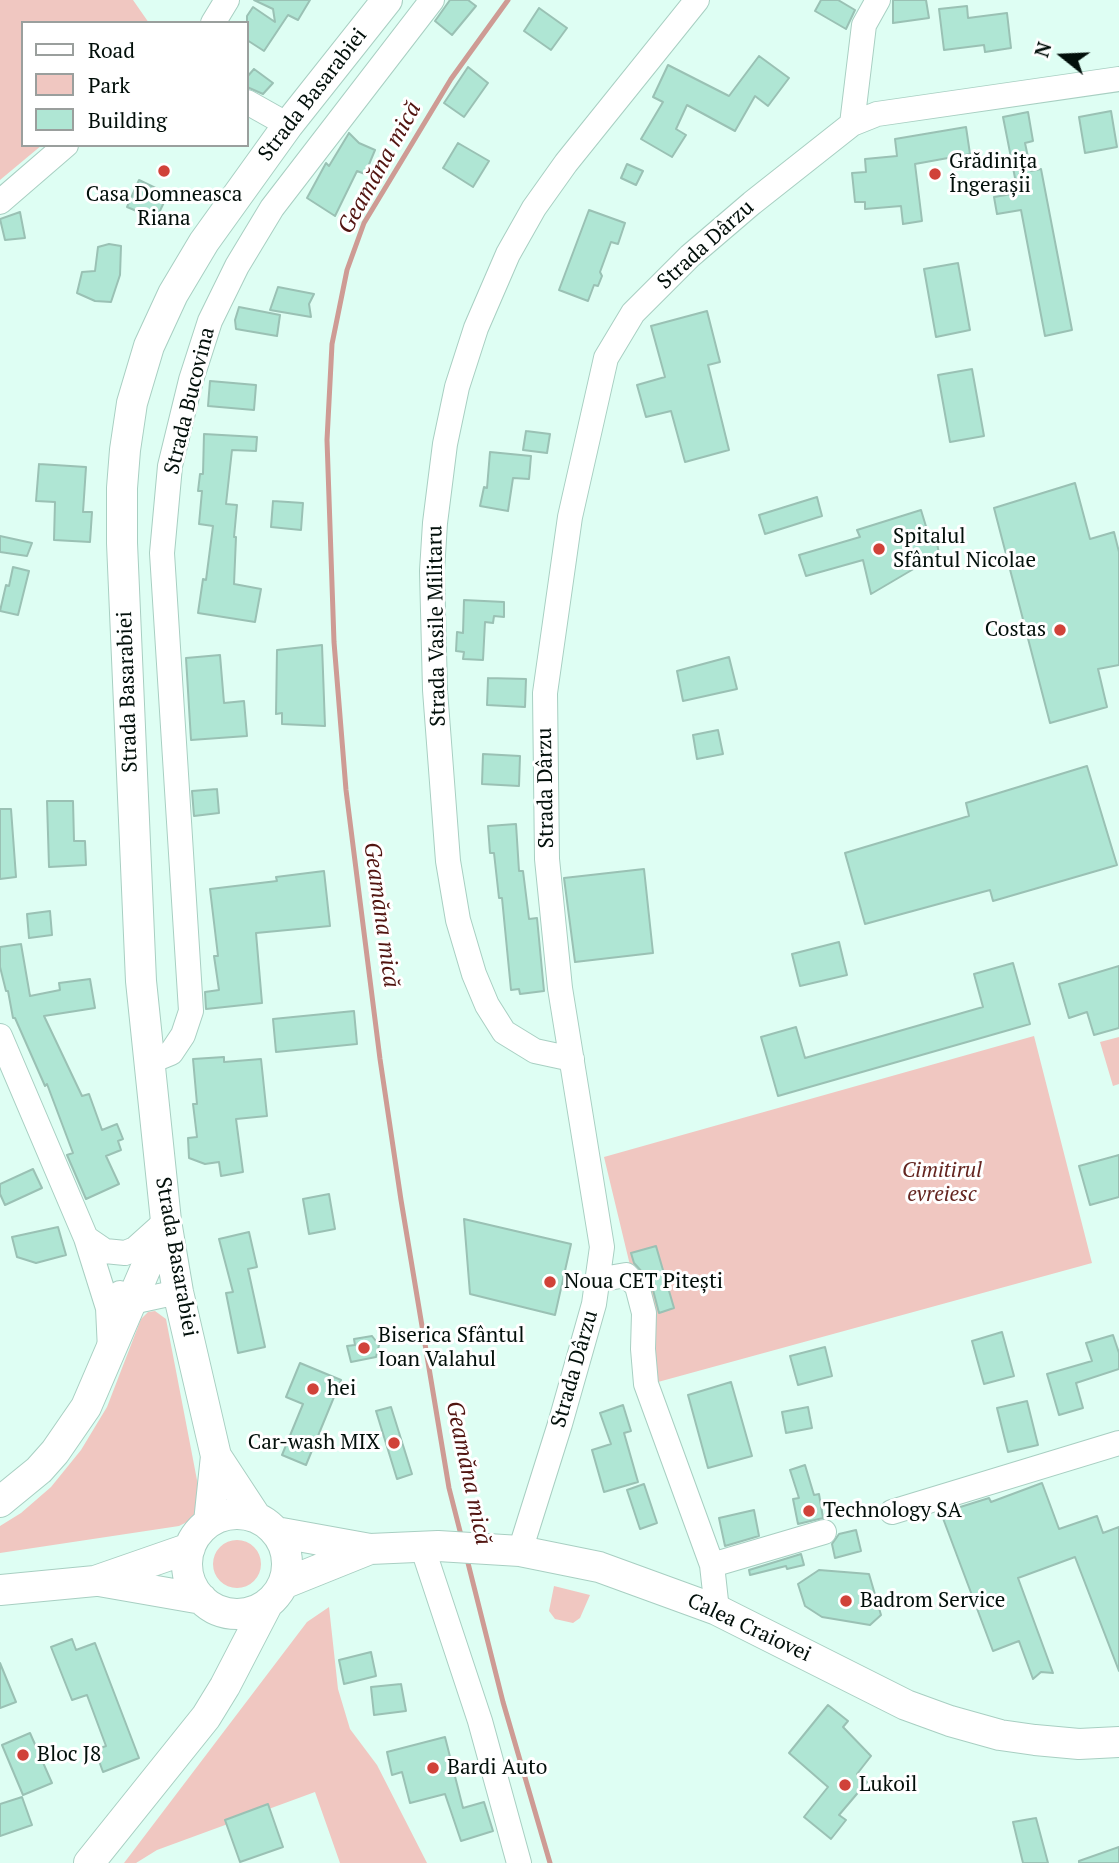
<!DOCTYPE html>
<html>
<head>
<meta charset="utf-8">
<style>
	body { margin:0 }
	#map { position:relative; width:1119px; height:1863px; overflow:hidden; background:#defef3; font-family:"PT Serif",serif }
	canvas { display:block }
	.legend { position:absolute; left:21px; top:21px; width:228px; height:126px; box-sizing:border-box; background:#fff; border:2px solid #9a9f9d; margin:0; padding:9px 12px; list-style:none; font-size:21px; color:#020f0a }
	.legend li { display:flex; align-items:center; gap:14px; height:35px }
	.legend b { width:35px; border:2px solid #9a9f9d }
	.north { position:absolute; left:1028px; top:21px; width:70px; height:70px; -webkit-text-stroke:5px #fff; paint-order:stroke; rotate:288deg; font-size:19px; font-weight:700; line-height:28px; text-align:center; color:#020f0a }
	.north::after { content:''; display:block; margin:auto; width:24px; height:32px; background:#020f0a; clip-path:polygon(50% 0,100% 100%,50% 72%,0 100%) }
</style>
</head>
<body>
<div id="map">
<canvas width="1119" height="1863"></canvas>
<ul class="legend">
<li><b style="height:9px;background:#fff"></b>Road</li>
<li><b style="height:19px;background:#f0c7c1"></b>Park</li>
<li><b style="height:19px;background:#afe6d4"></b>Building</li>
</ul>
<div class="north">N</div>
</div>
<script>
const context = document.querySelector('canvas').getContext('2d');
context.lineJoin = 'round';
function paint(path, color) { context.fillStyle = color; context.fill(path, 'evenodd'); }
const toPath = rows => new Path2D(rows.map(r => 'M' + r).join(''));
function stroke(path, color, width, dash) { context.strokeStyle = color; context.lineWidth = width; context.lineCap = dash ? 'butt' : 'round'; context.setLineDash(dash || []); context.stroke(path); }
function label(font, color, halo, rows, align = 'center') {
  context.font = font + ' "PT Serif",serif'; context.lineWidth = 6; context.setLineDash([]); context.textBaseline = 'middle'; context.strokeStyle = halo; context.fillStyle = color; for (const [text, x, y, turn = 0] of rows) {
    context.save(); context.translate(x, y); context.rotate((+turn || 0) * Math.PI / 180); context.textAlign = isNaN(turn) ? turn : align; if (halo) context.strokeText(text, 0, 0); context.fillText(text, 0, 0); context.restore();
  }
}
paint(toPath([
	[0,0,133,0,149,23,23,23,23,145,42,145,0,180],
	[1034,1036,1092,1263,658,1382,604,1157],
	[1119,1037,1119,1084,1113,1086,1100,1042],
	[155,1311,166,1319,197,1480,199,1498,198,1510,189,1521,179,1526,0,1553,0,1526,21,1513,51,1487,81,1450,107,1407,141,1319,148,1312],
	'213 1564a24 24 0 1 1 48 0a24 24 0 1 1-48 0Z',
	[554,1586,590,1595,580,1618,573,1623,555,1619,549,1611],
	[329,1607,338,1689,350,1729,377,1765,427,1863,340,1863,315,1792,157,1850,136,1863,124,1863,307,1622]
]), '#f0c7c1');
stroke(toPath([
	[462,1539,449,1488,401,1200,380,1059,346,790,334,642,327,440,332,344,347,270,364,223,451,79,508,0],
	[467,1559,503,1702,550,1863]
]), '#ce9b94', 5);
const building = toPath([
	[254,0,310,0,298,20,288,15,264,51,247,40,247,16,253,7,275,22,273,9,254,0],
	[450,0,468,0,476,6,452,35,435,21,450,0],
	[821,0,838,0,855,10,846,29,815,11,821,0],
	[893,0,926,0,929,18,893,23,893,0],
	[967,6,968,18,1007,13,1011,48,985,52,984,45,944,50,939,9,967,6],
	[539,8,567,28,551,50,524,31,539,8],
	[759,56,789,78,768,106,755,96,735,131,687,105,676,129,686,135,672,157,641,139,663,102,653,97,668,65,729,96,759,56],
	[468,67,488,83,464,117,444,103,468,67],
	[254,69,273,83,263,94,247,87,247,77,254,69],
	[1111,111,1117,147,1085,153,1079,117,1111,111],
	[1028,112,1033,141,1025,143,1031,171,1041,169,1072,330,1045,336,1021,210,997,214,994,197,1018,193,1003,117,1028,112],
	[966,127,970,154,915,164,922,221,903,224,901,206,865,209,865,202,855,202,852,173,866,172,865,159,897,156,895,139,966,127],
	[349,133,359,143,375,150,365,174,357,171,335,216,307,198,326,163,329,166,349,133],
	[458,143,489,161,473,187,443,168,458,143],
	[627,164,643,171,636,185,621,178,627,164],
	[139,180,168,194,156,219,127,207,139,180],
	[589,210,625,223,618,244,611,242,600,272,602,276,598,286,594,285,588,301,559,290,589,210],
	[20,212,25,238,5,240,0,219,20,212],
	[109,244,121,246,120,275,111,302,95,301,77,293,82,272,95,271,98,247,109,244],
	[958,263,970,330,936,337,924,269,958,263],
	[278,287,314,294,309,304,311,317,270,310,278,287],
	[239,307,280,315,277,336,236,329,235,320,239,307],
	[707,311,720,362,708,365,729,450,685,462,671,411,646,417,637,385,665,377,651,326,707,311],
	[972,369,984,436,950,442,938,375,972,369],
	[210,381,256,385,254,410,208,406,210,381],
	[526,431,550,434,547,453,523,450,526,431],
	[204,434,257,437,256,451,232,450,226,504,237,505,234,537,236,537,234,584,261,589,255,622,198,613,203,579,206,580,213,526,199,524,202,491,198,491,200,474,203,474,204,434],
	[490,452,531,456,529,479,513,478,508,511,480,506,484,487,487,488,490,452],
	[39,464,86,467,83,512,92,512,90,542,54,540,55,502,36,501,39,464],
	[1075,483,1090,539,1114,532,1119,552,1119,665,1098,669,1107,707,1050,723,994,508,1075,483],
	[817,497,822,516,765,534,759,515,817,497],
	[273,501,303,503,301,530,271,527,273,501],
	[921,510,931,543,937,543,939,554,871,594,863,560,806,576,799,555,860,537,857,530,921,510],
	[0,536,32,543,27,556,0,552,0,536],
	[13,567,29,571,18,615,0,611,6,585,9,586,13,567],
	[464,600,504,602,504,617,494,616,493,623,485,622,483,660,463,659,464,652,456,651,457,632,463,633,464,600],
	[322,645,325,726,282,724,282,713,276,714,277,650,322,645],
	[220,655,224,703,244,701,247,736,191,740,186,658,220,655],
	[729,657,737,689,683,701,677,671,729,657],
	[488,678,526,679,525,707,487,705,488,678],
	[718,730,723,754,697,759,693,735,718,730],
	[483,754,520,756,519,786,482,784,483,754],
	[1087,766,1117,865,993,901,990,890,865,924,845,853,969,816,966,803,1087,766],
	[217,789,219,813,194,816,192,791,217,789],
	[47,801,73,801,74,841,85,841,86,865,49,867,47,801],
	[0,809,11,809,16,877,0,879,0,809],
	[516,824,519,871,523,871,529,919,537,918,544,991,520,994,519,989,511,990,502,898,499,898,494,853,490,853,488,826,516,824],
	[644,869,653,953,575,962,564,878,644,869],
	[324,871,330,926,256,933,262,1003,206,1009,205,992,219,990,214,956,218,956,210,889,277,881,276,877,324,871],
	[50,911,52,935,29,938,27,914,50,911],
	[839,942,847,975,800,986,792,954,839,942],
	[21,944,30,996,60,990,59,983,90,979,95,1008,44,1016,82,1096,89,1094,102,1130,117,1124,123,1139,118,1141,121,1150,106,1156,119,1184,86,1199,67,1155,73,1153,47,1084,45,1086,15,1018,13,1018,8,991,6,991,0,967,0,947,21,944],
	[1013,963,1030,1024,778,1096,761,1037,796,1027,805,1058,983,1007,974,974,1013,963],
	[1119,966,1119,1028,1094,1035,1087,1012,1069,1018,1059,984,1119,966],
	[354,1011,357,1044,276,1052,273,1019,354,1011],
	[224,1057,224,1062,261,1059,267,1116,236,1119,243,1172,221,1176,219,1162,205,1164,189,1158,188,1138,197,1137,193,1104,197,1104,193,1059,224,1057],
	[1119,1155,1119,1197,1090,1205,1079,1166,1119,1155],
	[33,1169,42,1188,5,1205,0,1194,0,1184,33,1169],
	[329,1194,335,1229,309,1234,303,1199,329,1194],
	[464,1219,571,1244,555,1315,470,1294,464,1219],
	[58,1227,66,1255,36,1263,17,1257,12,1237,58,1227],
	[249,1232,257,1267,248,1269,265,1347,238,1353,226,1293,233,1292,219,1239,249,1232],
	[656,1246,674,1308,659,1313,651,1282,634,1263,631,1253,656,1246],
	[1002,1332,1014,1376,984,1384,972,1341,1002,1332],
	[1113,1335,1119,1353,1119,1369,1076,1383,1083,1408,1059,1415,1047,1374,1092,1361,1086,1343,1113,1335],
	[372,1336,379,1345,376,1357,351,1362,347,1346,355,1345,354,1339,372,1336],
	[825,1347,832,1376,798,1385,790,1356,825,1347],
	[300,1363,341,1380,306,1465,282,1455,303,1404,286,1397,300,1363],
	[731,1382,752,1456,708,1468,688,1395,731,1382],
	[1027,1401,1038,1445,1008,1452,997,1408,1027,1401],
	[623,1405,631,1431,624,1433,638,1482,604,1492,592,1450,611,1444,600,1413,623,1405],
	[391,1407,412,1474,397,1479,376,1411,391,1407],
	[808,1407,812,1428,786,1433,782,1412,808,1407],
	[805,1465,814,1495,819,1494,823,1518,798,1524,793,1499,799,1498,790,1470,805,1465],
	[1042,1483,1059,1529,1097,1516,1103,1533,1119,1527,1119,1671,1075,1557,1018,1578,1053,1673,1041,1672,1033,1679,1019,1641,993,1651,941,1513,989,1498,991,1502,1042,1483],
	[644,1484,657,1523,640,1529,627,1490,644,1484],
	[754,1510,759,1536,725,1546,719,1518,754,1510],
	[856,1530,861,1551,835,1558,832,1544,839,1534,856,1530],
	[801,1554,804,1565,787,1569,786,1566,750,1575,749,1570,801,1554],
	[819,1570,869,1574,881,1615,870,1625,822,1617,805,1606,798,1584,819,1570],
	[72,1639,76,1650,95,1643,139,1758,103,1772,95,1750,106,1746,87,1695,72,1700,51,1647,72,1639],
	[371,1652,376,1676,344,1684,339,1660,371,1652],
	[0,1663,16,1702,0,1708,0,1663],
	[401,1684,406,1711,374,1715,371,1687,401,1684],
	[828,1705,848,1721,843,1727,871,1756,857,1774,867,1782,839,1815,846,1820,831,1839,804,1817,828,1787,789,1753,828,1705],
	[30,1733,52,1783,23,1795,2,1745,30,1733],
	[445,1737,463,1808,484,1802,493,1831,461,1841,445,1794,410,1803,402,1772,392,1775,387,1752,445,1737],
	[22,1797,32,1825,0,1836,0,1804,22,1797],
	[268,1804,283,1847,240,1862,225,1820,268,1804],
	[1036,1818,1048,1863,1023,1863,1013,1822,1036,1818],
	[1119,1847,1119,1863,1079,1863,1079,1861,1119,1847]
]);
paint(building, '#afe6d4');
stroke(building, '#9ac1b4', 2);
const minor = toPath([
	[213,23,227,0],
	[247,102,288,125],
	[852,124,877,114,1119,79],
	[0,202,66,145],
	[0,1036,86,1238,108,1308,110,1350],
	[572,1059,535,1051,504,1032,487,1005,474,974,458,920,448,861,435,690,432,571,435,523,445,444,457,387,476,328,508,254,534,208,566,163,697,0],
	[149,1062,171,1053,183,1035,191,1011,162,553,170,466,191,380,210,321,237,266,272,208,432,0],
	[86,1238,105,1251,125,1253,135,1249,164,1223],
	[597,1280,626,1275,637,1286,644,1313,643,1349,646,1384,712,1565,717,1610],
	[120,1293,131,1299,141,1300,178,1292],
	[892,1512,1119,1443],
	[422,1546,480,1721,519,1863],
	[520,1551,560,1424,594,1304,602,1247,560,988,547,859,545,693,570,517,606,358,633,313,690,256,752,203,852,124,864,25,878,0],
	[712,1565,824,1532]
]);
const major = toPath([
	[216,1456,256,1517],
	[0,1502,39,1470,55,1452,86,1407,166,1221],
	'187 1564a50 50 0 1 1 100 0a50 50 0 1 1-100 0Z',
	[209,1522,216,1456,178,1292,166,1221,141,981,122,543,122,488,125,450,132,403,149,346,173,294,204,242,288,125,387,0],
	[276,1532,370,1549,438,1546,520,1551,599,1567,717,1610,906,1705,950,1721,1000,1735,1035,1740,1079,1744,1119,1742],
	[99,1581,202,1599],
	[283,1584,370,1549],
	[0,1590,95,1581,190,1548],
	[89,1863,206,1717,225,1686,268,1603]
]);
stroke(minor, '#a8cfc2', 26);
stroke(major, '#a8cfc2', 32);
stroke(minor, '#fff', 24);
stroke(major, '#fff', 30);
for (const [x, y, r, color] of [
	[164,171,7,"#d04239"],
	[935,174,7,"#d04239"],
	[879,549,7,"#d04239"],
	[1060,630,7,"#d04239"],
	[550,1282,7,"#d04239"],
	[364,1348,7,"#d04239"],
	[313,1389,7,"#d04239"],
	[394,1443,7,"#d04239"],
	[809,1511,7,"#d04239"],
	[846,1601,7,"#d04239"],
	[23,1755,7,"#d04239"],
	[433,1768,7,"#d04239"],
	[845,1785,7,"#d04239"]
]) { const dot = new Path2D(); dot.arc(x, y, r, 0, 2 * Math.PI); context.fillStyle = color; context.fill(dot); stroke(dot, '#fff', 2.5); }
label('21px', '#020f0a', '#fff', [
	["Strada Basarabiei",313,95,-52],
	["Strada Dârzu",706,245,-42],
	["Strada Bucovina",190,401,-76],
	["Strada Vasile Militaru",437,626,-91],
	["Strada Basarabiei",128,692,-92],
	["Strada Dârzu",546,788,-91],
	["Strada Basarabiei",176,1257,80],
	["Strada Dârzu",575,1369,-74],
	["Calea Craiovei",749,1628,25]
]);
label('21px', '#020f0a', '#fff', [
	["Grădinița",949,162],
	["Îngerașii",949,186],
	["Casa Domneasca",164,195,"center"],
	["Riana",164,219,"center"],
	["Spitalul",893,537],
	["Sfântul Nicolae",893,561],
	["Costas",1046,630,"right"],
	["Noua CET Pitești",564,1282],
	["Biserica Sfântul",378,1336],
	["Ioan Valahul",378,1360],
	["hei",327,1389],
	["Car-wash MIX",380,1443,"right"],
	["Technology SA",823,1511],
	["Badrom Service",860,1601],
	["Bloc J8",37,1755],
	["Bardi Auto",447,1768],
	["Lukoil",859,1785]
], 'left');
label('italic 21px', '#642520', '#fff', [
	["Cimitirul",942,1171],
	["evreiesc",942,1195]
]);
label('italic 23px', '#511410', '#fff', [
	["Geamăna mică",380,168,-61],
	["Geamăna mică",381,915,82],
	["Geamăna mică",468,1473,78]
]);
</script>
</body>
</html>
